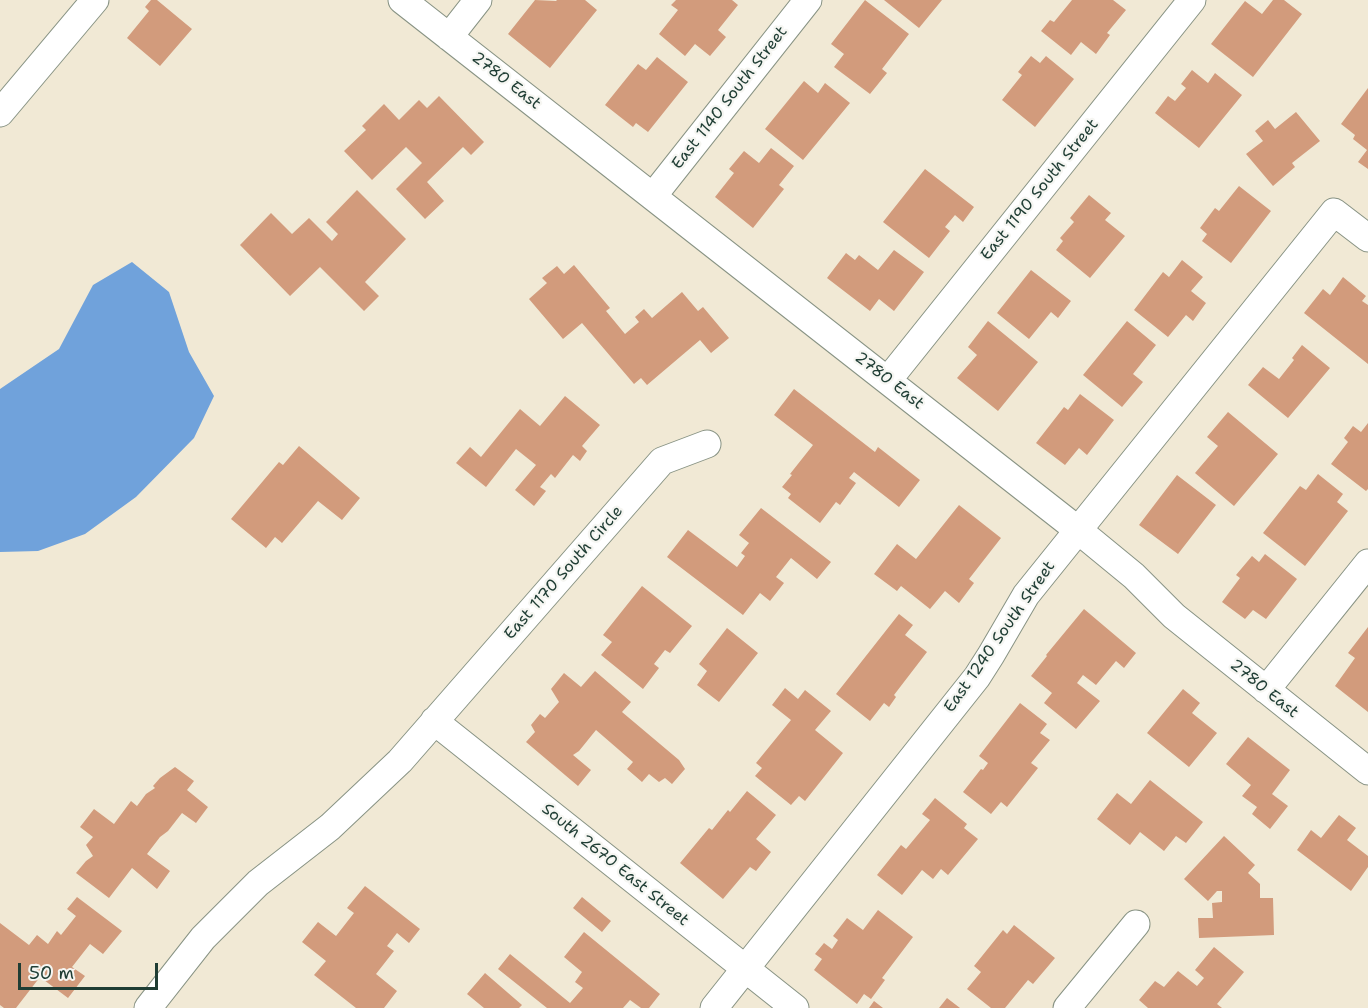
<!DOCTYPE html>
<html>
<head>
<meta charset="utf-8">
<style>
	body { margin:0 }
	#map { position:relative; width:1368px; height:1008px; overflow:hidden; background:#f1e9d5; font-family:"Shantell Sans",sans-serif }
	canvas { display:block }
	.scale { position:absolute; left:18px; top:963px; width:140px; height:27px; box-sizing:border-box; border:3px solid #1f3d34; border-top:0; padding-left:8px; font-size:18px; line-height:21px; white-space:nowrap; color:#1f3d34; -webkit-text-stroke:4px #f6f6f2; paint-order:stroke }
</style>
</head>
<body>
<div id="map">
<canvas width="1368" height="1008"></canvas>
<div class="scale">50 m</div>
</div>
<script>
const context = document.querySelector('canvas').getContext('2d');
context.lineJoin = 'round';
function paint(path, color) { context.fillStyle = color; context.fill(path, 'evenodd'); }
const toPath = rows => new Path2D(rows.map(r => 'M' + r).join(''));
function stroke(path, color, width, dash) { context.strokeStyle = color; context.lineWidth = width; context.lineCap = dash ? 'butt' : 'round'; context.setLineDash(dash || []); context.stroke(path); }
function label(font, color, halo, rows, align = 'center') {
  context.font = font + ' "Shantell Sans",sans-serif'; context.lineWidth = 4.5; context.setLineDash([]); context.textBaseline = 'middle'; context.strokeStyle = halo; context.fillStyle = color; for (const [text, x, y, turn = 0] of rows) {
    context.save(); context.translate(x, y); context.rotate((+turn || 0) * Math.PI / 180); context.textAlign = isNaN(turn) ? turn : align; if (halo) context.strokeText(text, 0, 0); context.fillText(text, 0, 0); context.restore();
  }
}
paint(toPath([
	[132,262,169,292,189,352,214,396,194,438,136,497,85,534,38,551,0,552,0,389,59,349,93,285]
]), '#70a2db');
paint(toPath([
	[151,0,157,0,192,29,160,66,127,38,149,11,145,7],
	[535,0,556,1,557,0,585,0,597,10,550,68,508,34],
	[676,0,732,0,738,5,718,30,726,37,710,56,695,44,685,56,659,34,678,10,671,5],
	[865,0,909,34,882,69,887,73,870,94,834,67,844,54,831,44],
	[884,0,942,0,919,28],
	[1072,0,1113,0,1126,10,1107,33,1110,35,1096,54,1081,42,1071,55,1041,31,1050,20,1054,22],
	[1273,0,1284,0,1302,14,1253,77,1211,44,1245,1,1262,14],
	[1031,56,1040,63,1046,56,1074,79,1035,127,1002,100,1022,75,1018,72],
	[657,57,688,82,648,132,636,123,633,127,605,105,638,64,646,70],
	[1192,70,1208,83,1215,73,1242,95,1199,148,1155,113,1168,96,1175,101,1186,88,1181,84],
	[804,81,818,93,825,83,850,103,803,160,765,129],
	[1368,88,1368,169,1358,162,1367,150,1353,139,1355,135,1341,124],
	[439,96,484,142,471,155,463,147,427,182,444,201,425,219,396,189,422,163,406,147,372,180,344,151,366,130,362,126,384,104,399,120,419,100,427,108],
	[1296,112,1320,141,1292,163,1295,167,1273,186,1246,154,1263,141,1255,131,1268,120,1275,129],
	[771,148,794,166,779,185,784,189,753,228,715,197,734,173,729,169,744,151,759,163],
	[925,169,974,207,963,222,955,215,945,227,950,231,929,258,883,222],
	[1239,186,1271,211,1231,263,1202,241,1207,234,1200,228,1215,208,1219,211],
	[357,190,406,239,365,282,379,296,364,311,320,267,290,296,240,245,271,213,292,234,309,218,332,241,338,234,326,222],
	[1089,195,1111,213,1105,220,1125,236,1090,278,1056,250,1063,241,1060,238,1074,222,1070,218],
	[894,250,924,272,894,311,879,299,870,311,827,278,846,253,855,260,859,255,878,270],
	[1182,260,1203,277,1191,291,1206,303,1193,321,1186,315,1168,337,1134,310,1163,272,1169,277],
	[574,265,610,308,606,311,625,334,639,322,635,317,644,309,652,318,682,292,698,311,703,307,729,338,711,353,700,340,647,385,641,378,634,384,582,323,563,339,529,299,547,283,542,278,557,266,564,274],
	[1031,270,1071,301,1058,318,1051,312,1029,339,997,313],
	[1343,277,1366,296,1362,301,1368,305,1368,364,1304,313,1323,289,1330,295],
	[988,321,1038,362,998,411,957,378,977,355,968,347],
	[1127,321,1156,345,1133,374,1143,382,1122,407,1083,375],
	[1302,345,1330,368,1288,418,1248,385,1263,367,1279,379,1294,360,1292,358],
	[794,389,875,452,878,447,920,480,899,507,854,472,849,478,856,483,840,505,836,502,820,523,788,498,791,494,782,487,792,475,790,474,813,445,774,415],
	[1080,394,1114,420,1087,455,1079,448,1065,465,1036,443,1064,407,1068,410],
	[565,396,600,425,582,446,587,451,580,461,573,455,555,478,551,474,540,487,546,491,534,506,515,490,536,465,516,449,486,487,456,463,470,447,481,457,520,409,540,426],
	[1228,412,1278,454,1234,506,1195,473,1218,446,1207,437],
	[1368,423,1368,489,1366,491,1331,464,1348,442,1344,438,1353,426,1361,432],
	[299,446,360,498,342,520,318,501,282,543,275,537,266,548,231,519,279,462,283,465],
	[1318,474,1343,494,1337,502,1348,511,1305,566,1263,533,1300,486,1306,490],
	[1177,475,1216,505,1178,554,1139,525],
	[959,505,1001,538,969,579,974,583,959,603,945,591,930,609,901,586,897,591,874,574,897,544,916,559],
	[761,508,831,562,817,579,791,558,776,577,784,583,770,601,760,593,743,615,667,557,688,530,737,567,745,556,741,553,749,543,739,535],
	[1265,554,1297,579,1266,619,1253,610,1245,619,1222,602,1240,578,1236,575,1252,556,1259,562],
	[642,586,692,626,670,653,665,650,654,664,659,668,643,689,601,655,612,642,603,635],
	[1084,609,1136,653,1124,668,1116,661,1096,685,1083,675,1077,683,1100,701,1076,729,1044,703,1052,693,1031,676,1047,656,1046,655],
	[899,614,913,625,905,635,927,652,894,695,896,697,889,707,884,703,870,721,836,694],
	[1368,627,1368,712,1335,686,1355,658,1348,653],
	[727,628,758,653,719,702,697,685,707,671,699,664],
	[595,671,631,702,622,712,679,760,685,769,672,784,665,778,659,782,649,774,642,782,627,769,633,762,596,730,579,751,573,755,591,770,578,786,526,742,535,732,531,725,540,714,545,718,559,702,551,689,564,673,581,687],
	[785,688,798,699,805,690,831,711,815,730,843,753,805,801,799,796,791,805,755,776,762,768,756,763,791,720,772,705],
	[1183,689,1200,703,1192,713,1217,733,1189,767,1147,733],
	[1020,703,1047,724,1040,733,1050,740,1031,763,1038,768,1007,807,1001,802,991,814,963,792,981,769,983,770,988,763,979,756],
	[1248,737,1290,770,1272,794,1288,806,1270,829,1252,814,1257,807,1242,796,1251,785,1226,764],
	[175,767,194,781,187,790,208,807,196,823,182,813,168,831,160,837,147,854,170,871,157,889,132,868,109,898,76,873,86,861,93,856,86,845,93,837,80,827,94,809,114,824,131,801,137,806,146,794,155,788,153,786,160,778],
	[1150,780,1203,822,1186,843,1176,836,1164,851,1140,832,1130,845,1097,819,1117,793,1131,804],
	[747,791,776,815,756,839,771,852,756,871,750,867,723,899,680,863,709,828,712,830,728,810,730,812],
	[935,798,967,824,964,828,978,839,948,875,941,869,933,879,922,870,902,895,877,875,901,845,906,849,930,820,922,814],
	[1339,815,1356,828,1347,840,1368,856,1368,867,1351,891,1297,850,1311,830,1321,838],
	[1224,836,1255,865,1248,873,1260,884,1260,898,1273,898,1274,935,1199,938,1198,918,1213,918,1212,903,1222,902,1222,891,1217,891,1208,901,1184,879],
	[365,886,420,929,409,943,397,933,387,946,394,951,376,974,397,991,384,1008,356,1008,314,975,326,961,302,942,318,922,336,936,354,913,347,908],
	[77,897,122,931,103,954,90,944,72,967,85,976,68,998,40,977,16,1008,4,1008,0,1005,0,923,29,945,37,935,48,944,57,931,61,935,76,916,67,909],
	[582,897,611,921,602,932,573,908],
	[878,910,913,937,882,978,885,980,871,999,864,994,857,1004,814,970,822,959,815,954,824,943,832,949,838,940,833,936,847,918,863,930],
	[1014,925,1055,958,1033,984,1028,980,1005,1008,991,1008,967,989,981,972,974,966,1003,930,1007,934],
	[584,932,660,994,649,1008,641,1008,630,1000,623,1008,547,1008,498,969,510,954,570,1003,583,988,575,982,582,972,564,957],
	[1214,947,1244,972,1217,1004,1222,1008,1148,1008,1139,1000,1155,981,1164,987,1178,971,1197,986,1204,978,1195,970],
	[485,973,522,1005,519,1008,484,1008,467,994],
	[947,998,960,1008,939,1008],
	[874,1001,883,1008,869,1008]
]), '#d29b7c');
const minor = toPath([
	[402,0,1078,530,1134,576,1174,616,1368,771],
	[449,37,478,0],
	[0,113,95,0],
	[653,196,808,0],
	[888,380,1192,0],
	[1266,690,1368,563],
	[434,721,795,1008],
	[148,1008,203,938,258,883,330,827,400,761,662,461,707,444],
	[714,1008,977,677,991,655,1026,595,1334,212,1368,238],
	[1067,1008,1136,924]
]);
stroke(minor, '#889384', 29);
stroke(minor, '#fff', 27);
label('16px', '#1f3d34', '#f6f6f2', [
	["2780 East",506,81,38],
	["East 1140 South Street",730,98,-52],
	["East 1190 South Street",1040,190,-51],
	["2780 East",889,381,38],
	["East 1170 South Circle",564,573,-49],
	["East 1240 South Street",1000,637,-55],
	["2780 East",1264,689,39],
	["South 2670 East Street",615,865,39]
]);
</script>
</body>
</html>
